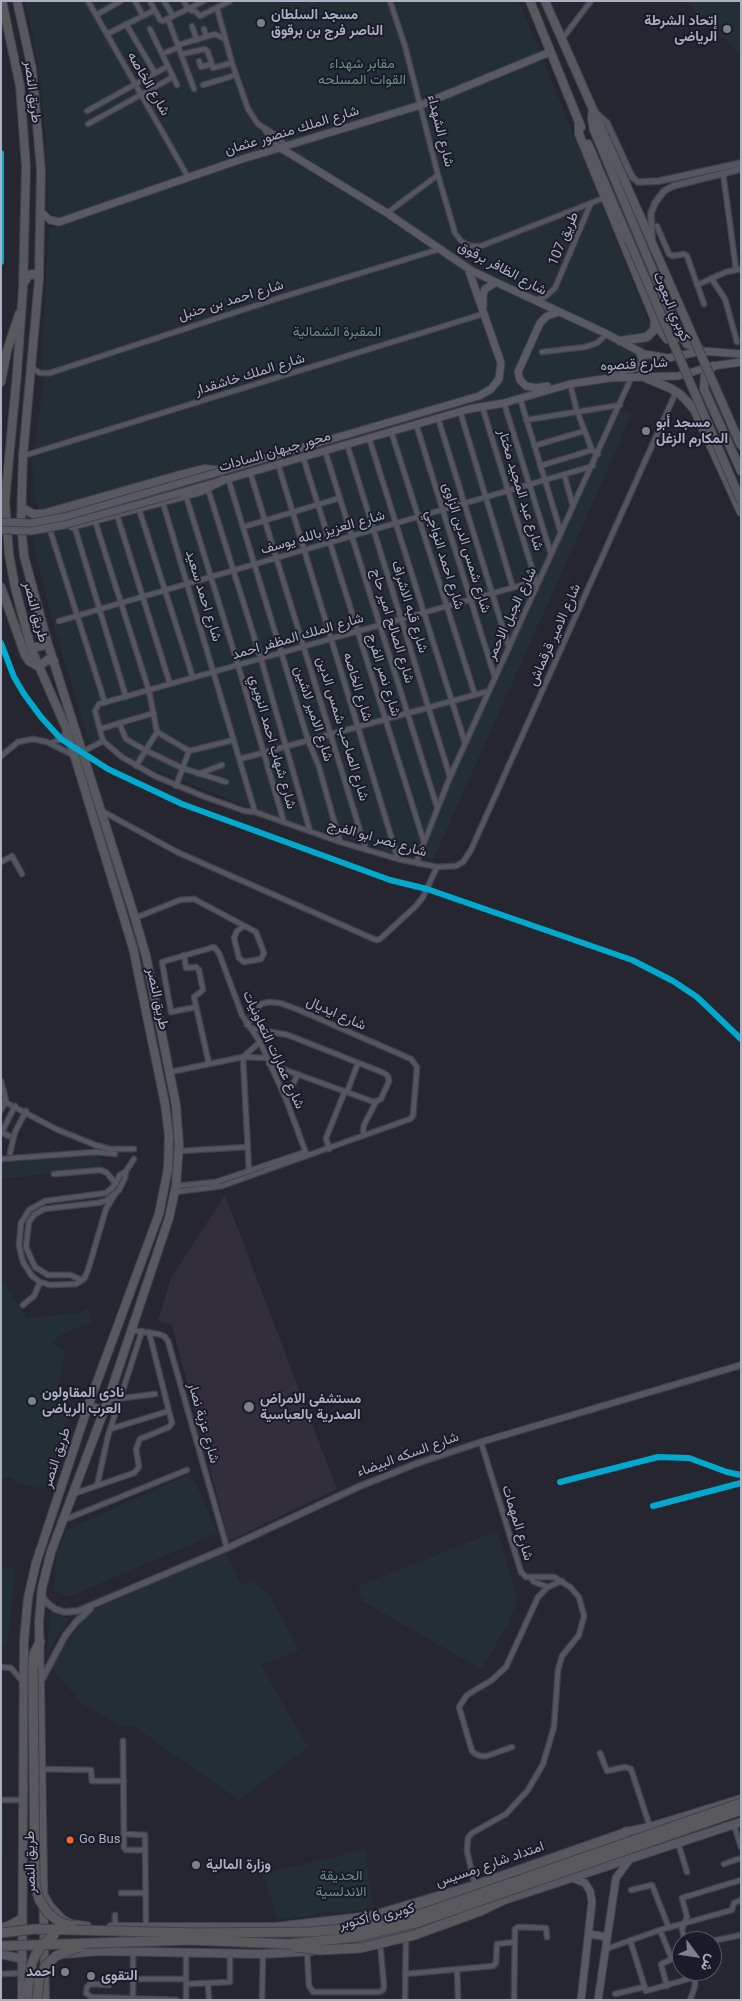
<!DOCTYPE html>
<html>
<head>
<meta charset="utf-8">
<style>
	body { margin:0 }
	#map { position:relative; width:742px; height:2001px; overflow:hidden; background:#25262f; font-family:Roboto,Vazirmatn,sans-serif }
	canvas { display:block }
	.frame { position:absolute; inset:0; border:2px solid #adafc2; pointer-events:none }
	.north { position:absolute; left:672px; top:1931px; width:50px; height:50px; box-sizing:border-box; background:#191b29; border:1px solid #545666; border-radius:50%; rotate:121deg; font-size:14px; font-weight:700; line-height:20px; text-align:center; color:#adafc2 }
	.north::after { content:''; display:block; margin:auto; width:18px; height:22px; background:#7d7f8f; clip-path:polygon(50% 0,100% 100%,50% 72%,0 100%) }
</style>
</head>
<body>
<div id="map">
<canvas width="742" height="2001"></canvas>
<div class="frame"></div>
<div class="north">ش</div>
</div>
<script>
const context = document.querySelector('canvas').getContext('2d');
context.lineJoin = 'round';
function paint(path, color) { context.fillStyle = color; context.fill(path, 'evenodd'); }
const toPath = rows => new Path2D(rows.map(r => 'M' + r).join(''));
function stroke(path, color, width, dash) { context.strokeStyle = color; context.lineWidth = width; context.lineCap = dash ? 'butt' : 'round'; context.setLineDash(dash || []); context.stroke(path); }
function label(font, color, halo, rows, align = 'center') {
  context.font = font + ' Roboto,Vazirmatn,sans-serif'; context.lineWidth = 4; context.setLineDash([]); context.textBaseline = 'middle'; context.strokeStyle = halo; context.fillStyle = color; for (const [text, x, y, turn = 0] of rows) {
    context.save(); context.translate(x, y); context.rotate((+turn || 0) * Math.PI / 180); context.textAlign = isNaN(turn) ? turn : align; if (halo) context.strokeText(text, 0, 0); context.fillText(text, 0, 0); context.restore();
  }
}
paint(toPath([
	[225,1195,337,1489,229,1541,172,1325,158,1321,171,1278]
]), '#332e3b');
paint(toPath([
	[24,1,519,1,595,187,654,336,651,342,645,344,619,409,632,414,620,439,621,440,433,860,412,854,401,856,386,853,240,804,143,765,122,752,111,740,90,743,89,742,56,634,34,548,34,535,38,532,40,510,34,498,32,457,36,456,35,447,44,378,40,377,49,228,55,226,55,217,50,212,48,209,45,131,41,86,32,30],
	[684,1,741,1,741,56],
	[100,1154,102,1168,1,1179,1,1163],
	[1,1279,27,1318,80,1313,87,1309,92,1318,90,1319,92,1322,59,1336,53,1344,66,1351,59,1383,68,1418,49,1482,42,1489,16,1482,10,1477,1,1480],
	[191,1473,218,1533,69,1597,53,1590,57,1551,67,1530],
	[497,1531,518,1599,508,1625,481,1669,362,1601,358,1586],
	[226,1552,241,1585,251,1581,269,1594,299,1650,261,1665,308,1747,239,1800,132,1725,123,1727,81,1703,51,1667,87,1613],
	[1,1567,16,1569,7,1647,1,1647],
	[50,1612,59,1616,70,1618,47,1653],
	[1,1810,4,1810,1,1904],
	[365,1849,373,1908,336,1914,332,1911,317,1913,314,1916,277,1919,263,1874]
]), '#232f35');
const minor = toPath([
	[88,1,188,177],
	[135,1,143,16],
	[150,1,155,11],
	[164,1,173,16],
	[184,1,188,9],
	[390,1,405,46,438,175,455,233,461,241,470,246,481,246,604,198],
	[190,8,192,11,195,11,200,16,230,1],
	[217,8,232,63,248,109,258,124,277,136,285,145],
	[96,15,121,1],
	[168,19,194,89],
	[126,24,155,73],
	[192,26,197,40],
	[150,29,177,85],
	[204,29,206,37],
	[107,34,153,11,156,12,160,20,163,21,204,1],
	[562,39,591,1],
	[178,45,215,34,225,39],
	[162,54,179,47],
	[182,54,205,49,208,52,213,68,232,63],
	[199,61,201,67,211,64],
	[203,85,236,75],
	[87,111,168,66],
	[88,124,173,77],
	[265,130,271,140,279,147],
	[723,173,736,269],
	[387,213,438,175],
	[657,226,669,254,673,256,684,254,687,256,704,304],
	[711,278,725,299,737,342],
	[697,285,726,272,741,269],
	[535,300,545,297,555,288,591,203],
	[542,352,585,347,597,343,607,334],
	[32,368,40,373,50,373,279,298,440,249],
	[570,384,577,411,592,450,598,454],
	[520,398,561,533],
	[504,403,551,554],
	[482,406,536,581],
	[460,411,513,588],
	[438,418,509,648],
	[526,420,620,405],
	[416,424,495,678],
	[391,431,475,695],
	[369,438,465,743],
	[347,444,450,777],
	[534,446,584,431],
	[325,451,437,807],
	[23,456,483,314],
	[303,457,424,842],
	[278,464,398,859],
	[540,466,592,450],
	[250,472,366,850],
	[564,474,573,506],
	[228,478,308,740,319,767,340,842],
	[208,489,261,659,310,831],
	[186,496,238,665,284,822],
	[163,503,255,812],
	[139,509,193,678],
	[117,515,170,684],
	[95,521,149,691,157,732,189,751,234,740],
	[74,525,126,697],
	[243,527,340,498],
	[50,530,105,703],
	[59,621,593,466],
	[119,723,126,739,145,750,182,768,226,782],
	[100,729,154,713],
	[103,741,95,711,99,704,540,580],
	[51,743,61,739,66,732],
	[82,752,103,741,122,757,155,776,205,797,245,811,255,812,340,842,398,859,437,867,456,866,463,862,471,850,676,392],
	[1,756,18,742,33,739,47,742,75,756],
	[240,759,489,691],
	[136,766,157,732],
	[198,774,222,765],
	[176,786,189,751],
	[102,811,177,852,376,940,380,939,416,906,423,897,437,867],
	[1,862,12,856,22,874],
	[416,863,450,777,632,376],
	[135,918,180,900,194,899,256,932,264,953,261,959,244,962,239,958,234,938,237,931,244,926],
	[184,955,186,968,196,967,199,970,203,990,194,997,209,1064],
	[196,1007,171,1012,162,962,214,947,219,953,242,1015,260,1042,286,1099,307,1156],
	[250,1028,288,1035,384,1073,388,1076,389,1081,381,1099,374,1102,269,1064],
	[243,1057,249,1171],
	[243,1057,260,1042],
	[170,1072,243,1057,267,1058],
	[1,1081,6,1101,1,1110],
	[347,1092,358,1063],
	[286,1099,298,1074],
	[1,1100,56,1129,95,1145,110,1149,134,1149],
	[1,1132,9,1136],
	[1,1134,15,1106],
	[365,1135,363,1131,364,1125,376,1102],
	[329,1149,326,1138,345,1091],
	[179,1151,248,1147],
	[10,1153,15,1132,26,1111],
	[1,1159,96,1152,115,1154],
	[54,1174,101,1170,107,1173,116,1184],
	[176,1186,216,1182,302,1153,308,1154],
	[175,1192,222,1186,365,1135,410,1119,413,1116,417,1067,411,1059,299,1010,280,1003,269,1002,261,1004,247,1025],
	[115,1194,106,1209,88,1270,84,1279,76,1284,50,1285,40,1282,32,1276,23,1262,19,1246,21,1223,29,1210,45,1201,106,1193,113,1187,120,1175,126,1171,134,1159],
	[82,1280,70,1275,48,1275,35,1267,26,1247,29,1222,34,1215,44,1209,97,1203,106,1201,119,1190,125,1178,126,1171],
	[23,1305,34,1296,40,1282],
	[131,1330,158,1334,164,1336,168,1341,227,1548],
	[108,1400,155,1394],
	[110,1429,169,1411],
	[97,1486,108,1436,142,1331],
	[73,1494,134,1473,139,1467,136,1449,140,1439,169,1427,172,1423,149,1332],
	[64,1520,187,1470],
	[530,1577,534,1582,548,1587],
	[1,1667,11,1668,23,1682],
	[123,1741,124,1848,126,1850,145,1850],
	[512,1747,487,1756,480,1756,474,1753,472,1751,459,1707,467,1695,492,1680,506,1667,538,1597,548,1587,562,1581],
	[600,1753,607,1771,625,1767,631,1769,650,1827],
	[42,1769,91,1770,92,1781,124,1781],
	[1,1800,23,1800],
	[734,1825,741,1847],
	[124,1834,145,1835,146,1927],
	[678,1843,687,1872],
	[724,1864,741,1858],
	[475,1885,467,1851,468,1838,472,1833,506,1814,528,1790,543,1764,554,1727,558,1670,562,1656,579,1635,584,1616,579,1597,570,1587,554,1577,526,1577,521,1572,481,1442],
	[631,1890,652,1885,669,1928],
	[121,1893,146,1893],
	[115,1915,115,1927],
	[660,1930,671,1957,670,1960,661,1964,667,1986],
	[630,1940,646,1991,695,1977],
	[685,1941,682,1929,687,1917,682,1898,741,1880],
	[712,1941,741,1935],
	[606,1949,660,1930,732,1910,734,1903,741,1900],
	[307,1952,309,1986,313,1992,379,1992,383,1990,384,1986,380,1942],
	[457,1969,458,2000],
	[1,1974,22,1973],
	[405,1974,493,1966,496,1963,497,1944,515,1942],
	[133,1979,186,1979],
	[208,1983,209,2000],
	[186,1984,230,1982,230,1953],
	[109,1985,90,1984,87,1987,86,1993,91,1997,177,2000],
	[615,1994,644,1987],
	[133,2000,133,1951],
	[186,2000,186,1952],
	[262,2000,263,1954],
	[405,2000,406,1936],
	[514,2000,515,1929,518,1927,546,1928,547,1937],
	[690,2000,695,1986,694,1971]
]);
const tertiary = toPath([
	[594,111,607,123,632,177,638,182,659,181,741,163],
	[652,239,651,213,655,203,664,191,673,186,741,169],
	[41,1595,47,1603,55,1609,64,1612,78,1611,227,1548,358,1487,418,1463,481,1442,741,1365],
	[40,1683,65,1636,76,1622,90,1609]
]);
const secondary = toPath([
	[279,147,387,213,472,271,607,334,644,354,668,358,702,351,741,354],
	[41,212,50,220,59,222,236,161,421,105,550,52],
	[483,306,483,295,485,289,495,283],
	[612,376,623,371,639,367,643,361,639,351],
	[547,386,537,388,526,386,520,380,518,372,540,323,547,316,559,312],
	[222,471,479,396,491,389,499,379,501,363,468,268],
	[179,493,469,409,504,403,570,384,610,378,678,376,713,366,741,362],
	[570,1877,585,1883,590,1891,592,1902,581,2000],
	[589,1934,607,1937],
	[598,2000,616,1878,630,1859]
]);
const primary = toPath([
	[45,1897,49,1905,62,1919,71,1924,87,1926],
	[498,1902,741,1822],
	[111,1927,275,1927,370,1916,475,1885,626,1832,650,1827,741,1799],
	[339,1946,406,1932,454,1916],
	[65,1954,99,1951,263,1954,313,1951]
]);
const trunk = toPath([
	[2,1,20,86,26,167,23,288,17,373,5,502,9,554,15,587,31,648,66,728,133,948,165,1104,169,1136,168,1169,159,1214,87,1409,36,1563,28,1598,24,1641,22,2000],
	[17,1,32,69,41,170,39,279,23,456,21,523,24,556,47,641,135,918,146,956,176,1105,179,1145,176,1186,169,1218,108,1400,51,1552,42,1588,39,1622,45,2000],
	[530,1,581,127],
	[545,1,652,243],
	[593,110,592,119,594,130,679,333,687,344,702,351],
	[579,122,579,134,655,320,654,330,647,337,620,341],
	[588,144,629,240],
	[24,283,28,276,32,274,37,275,39,279],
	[655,323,667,339,676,338],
	[713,366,705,376,704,389,741,471],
	[641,376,670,388,681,395,694,409,741,512],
	[1,382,7,351,19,314],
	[22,508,33,514,43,514,180,475,205,469,222,471],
	[72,526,201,491,223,480],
	[1,587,25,655,29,661,39,667,47,660,54,661],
	[31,648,42,646,47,641],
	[87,1409,96,1408,102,1416],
	[1,1928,10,1925,22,1918],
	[1,1954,22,1959]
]);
const motorway = toPath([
	[33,1667,34,1654,40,1642],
	[480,1911,503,1900],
	[379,1926,392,1916,489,1885,617,1840,626,1832],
	[29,1982,29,2000]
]);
stroke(minor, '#404149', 7);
stroke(tertiary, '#404149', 8);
stroke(secondary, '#404149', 9);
stroke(primary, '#41434c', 10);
stroke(trunk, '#41424b', 10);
stroke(motorway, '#41424b', 11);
stroke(minor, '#54555e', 4.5);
stroke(tertiary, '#54555e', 5.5);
stroke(secondary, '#585963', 7);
stroke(primary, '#565760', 8);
stroke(trunk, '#58585f', 8);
stroke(motorway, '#59595e', 9);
const secondaryBridge = toPath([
	[1,522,31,523,64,517,222,471],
	[1,530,31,531,64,525,179,493]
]);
const trunkBridge = toPath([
	[629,240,741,501],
	[652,243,741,446]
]);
const motorwayBridge = toPath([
	[33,1667,35,1884,39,1899,47,1912,59,1922,72,1926],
	[1,1933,35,1929,195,1933,309,1932,379,1926,430,1911,741,1803],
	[1,1946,190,1940,289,1944,356,1937,419,1922,741,1810],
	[296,1947,320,1950,360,1948,414,1935,480,1911],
	[29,1982,32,1963,36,1954,41,1946,55,1934],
	[37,2000,39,1980,45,1966,56,1956,79,1947]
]);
stroke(secondaryBridge, '#404149', 9, []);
stroke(trunkBridge, '#41424b', 10, []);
stroke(motorwayBridge, '#41424b', 11, []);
stroke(secondaryBridge, '#585963', 7);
stroke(trunkBridge, '#58585f', 8);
stroke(motorwayBridge, '#59595e', 9);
stroke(toPath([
	[1,153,1,262],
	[1,643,14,677,24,694,41,717,61,739,108,769,182,804,390,880,427,889,632,960,673,981,697,997,741,1039],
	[560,1482,658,1457,689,1458,727,1472,741,1475],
	[653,1506,741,1483]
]), '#00a9ce', 6);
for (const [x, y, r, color] of [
	[261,23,5,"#7d7f8f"],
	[727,29,5,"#7d7f8f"],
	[646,431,5,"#7d7f8f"],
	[32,1401,5,"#7d7f8f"],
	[249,1407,6,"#7d7f8f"],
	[70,1840,4.5,"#f36c2b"],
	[196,1865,5,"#7d7f8f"],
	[65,1972,5,"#7d7f8f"],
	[91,1976,5,"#7d7f8f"]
]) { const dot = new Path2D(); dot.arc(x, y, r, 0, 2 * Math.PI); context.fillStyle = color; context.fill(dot); stroke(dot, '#191b29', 2); }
label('13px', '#adafc2', '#191b29', [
	["Go Bus",79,1840]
], 'left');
label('bold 14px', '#adafc2', '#191b29', [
	["مسجد السلطان",271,15],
	["الناصر فرج بن برقوق",271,31],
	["إتحاد الشرطة",717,21,"right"],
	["الرياضى",717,37,"right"],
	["مسجد أبو",656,423],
	["المكارم الزغل",656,439],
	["نادى المقاولون",42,1393],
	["العرب الرياضى",42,1409],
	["مستشفى الامراض",260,1399],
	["الصدرية بالعباسية",260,1415],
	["وزارة المالية",206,1865],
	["احمد",55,1972,"right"],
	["التقوى",101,1976]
], 'left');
label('14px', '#66917b', '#191b29', [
	["مقابر شهداء",362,64],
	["القوات المسلحه",362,80],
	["المقبرة الشمالية",337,332],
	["الحديقة",341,1876],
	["الاندلسية",341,1892]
]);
label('14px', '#adafc2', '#191b29', [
	["شارع الخاصه",148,84,60],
	["طريق النصر",32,92,83],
	["شارع الملك منصور عثمان",292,131,-17],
	["شارع الشهداء",440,131,76],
	["طريق 107",564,239,-67],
	["شارع الظافر برقوق",502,269,28],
	["شارع احمد بن حنبل",231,301,-17],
	["كوبري البعوث",671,307,67],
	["شارع قنصوه",634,365,-3],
	["شارع الملك خاشقدار",250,375,-17],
	["محور جيهان السادات",275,452,-16],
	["شارع عبد المجيد مختار",520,490,73],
	["شارع العزيز بالله يوسف",323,533,-16],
	["شارع شمس الدين الزاوى",466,548,73],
	["شارع احمد النواجي",444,560,73],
	["شارع احمد سعيد",203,596,73],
	["شارع قبه الاشراف",409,607,73],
	["طريق النصر",35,612,75],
	["شارع الجبل الاحمر",512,614,-65],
	["شارع الصالح امير حاج",392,626,73],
	["شارع الامير قرقماش",555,635,-66],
	["شارع الملك المظفر احمد",298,637,-16],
	["شارع نصر الفرج",383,675,73],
	["شارع الخاصه",357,687,73],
	["شارع الامير لاشين",313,714,72],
	["شارع الصاحب شمس الدين",342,729,73],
	["شارع شهاب احمد النويري",272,742,74],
	["شارع نصر ابو الفرج",377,839,16],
	["طريق النصر",157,999,78],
	["شارع ايديال",336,1014,24],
	["شارع عمارات التعاونيات",273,1050,65],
	["شارع عزبة نصار",203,1423,74],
	["شارع السكه البيضاء",408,1455,-20],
	["طريق النصر",57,1458,-72],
	["شارع المهمات",517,1523,73],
	["طريق النصر",31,1862,-91],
	["امتداد شارع رمسيس",490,1865,-19],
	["كوبرى 6 أكتوبر",377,1917,-13]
]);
</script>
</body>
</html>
